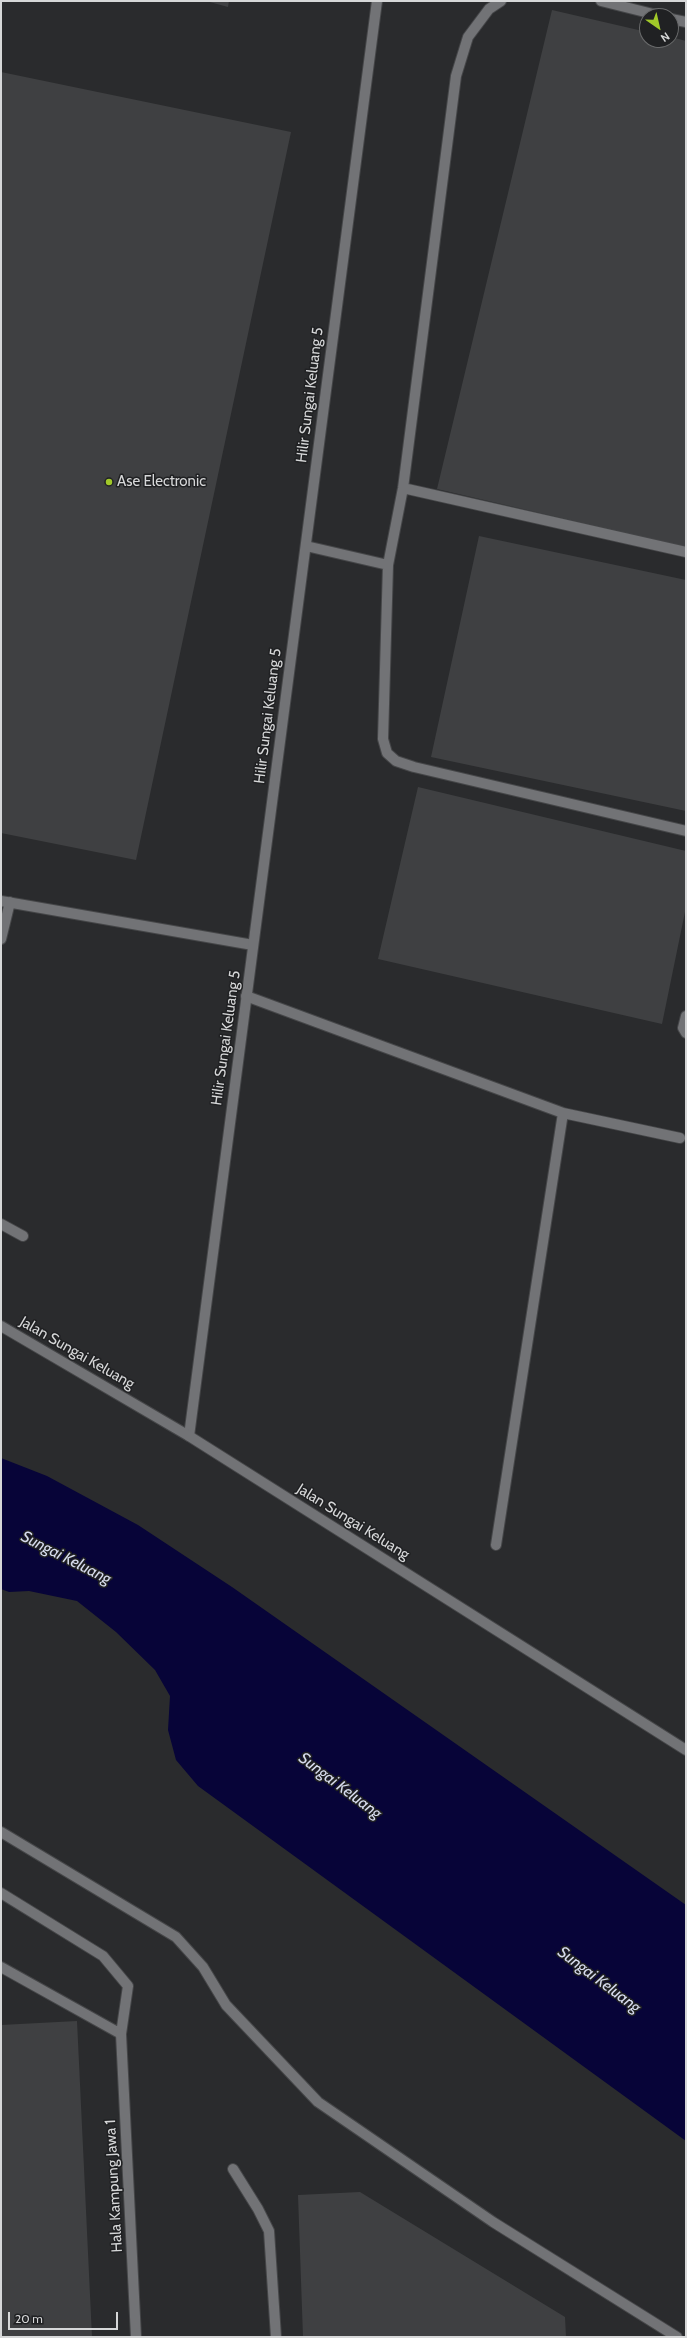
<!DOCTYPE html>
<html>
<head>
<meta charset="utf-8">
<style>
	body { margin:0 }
	#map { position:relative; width:687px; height:2338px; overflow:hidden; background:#2a2b2d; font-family:Cabin,sans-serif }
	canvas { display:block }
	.frame { position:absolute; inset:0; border:2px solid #d6d7d8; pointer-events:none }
	.north { position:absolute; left:639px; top:8px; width:40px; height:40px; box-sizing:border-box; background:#202123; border:1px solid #696a6b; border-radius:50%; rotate:146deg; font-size:11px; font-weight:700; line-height:16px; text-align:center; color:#d6d7d8 }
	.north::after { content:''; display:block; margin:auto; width:14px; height:18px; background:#a1c929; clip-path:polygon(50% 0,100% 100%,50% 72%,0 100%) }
	.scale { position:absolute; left:8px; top:2312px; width:110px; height:18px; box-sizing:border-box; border:2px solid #d6d7d8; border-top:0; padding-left:5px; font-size:12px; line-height:14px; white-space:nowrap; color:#d6d7d8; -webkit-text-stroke:3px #202123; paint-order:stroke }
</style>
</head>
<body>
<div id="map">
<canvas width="687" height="2338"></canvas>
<div class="frame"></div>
<div class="north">N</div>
<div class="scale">20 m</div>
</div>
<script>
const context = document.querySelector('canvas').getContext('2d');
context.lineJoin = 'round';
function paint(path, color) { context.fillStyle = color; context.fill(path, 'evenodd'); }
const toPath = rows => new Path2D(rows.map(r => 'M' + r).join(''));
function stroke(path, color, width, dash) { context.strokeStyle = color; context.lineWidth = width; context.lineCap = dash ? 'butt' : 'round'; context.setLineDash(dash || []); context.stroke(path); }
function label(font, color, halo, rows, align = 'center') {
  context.font = font + ' Cabin,sans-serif'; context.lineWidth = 3; context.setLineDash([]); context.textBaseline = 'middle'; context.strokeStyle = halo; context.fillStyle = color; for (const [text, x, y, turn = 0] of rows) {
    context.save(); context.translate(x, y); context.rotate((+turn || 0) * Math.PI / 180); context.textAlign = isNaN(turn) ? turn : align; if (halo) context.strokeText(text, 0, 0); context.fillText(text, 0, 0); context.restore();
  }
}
paint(toPath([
	[1,1458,47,1476,138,1525,232,1587,686,1905,686,2141,198,1786,176,1760,168,1730,170,1696,155,1670,116,1632,77,1601,29,1591,9,1592,1,1589]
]), '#070438');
paint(toPath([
	[206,1,229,1,228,7],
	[552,10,647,32,647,40,671,40,671,37,686,41,686,547,437,489],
	[1,72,291,132,136,860,1,833],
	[479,536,686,580,686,811,431,757],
	[418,787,686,851,686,907,662,1024,378,959],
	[77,2021,92,2337,1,2337,1,2025],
	[360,2192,565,2317,566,2337,303,2337,298,2195]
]), '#3f4042');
const service = toPath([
	[501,1,489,9,468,37,456,76,403,488,388,565,383,739,387,753,396,761,414,767,686,831],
	[601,1,661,16],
	[671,19,686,22],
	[403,488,686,552],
	[306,546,388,565],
	[1,901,253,945],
	[1,939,10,902],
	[246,996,563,1113,680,1138],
	[686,1016,683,1028,686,1033],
	[1,1224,23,1236],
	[496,1545,563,1113],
	[1,1832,176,1937,203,1967,226,2005,318,2102,493,2222,677,2337],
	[1,1893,103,1956,128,1986,121,2034,1,1967],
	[233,2169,258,2209,269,2231,276,2337]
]);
const minor = toPath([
	[189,1436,377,1],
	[121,2034,136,2337]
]);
const tertiary = toPath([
	[1,1326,189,1436,686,1750]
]);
stroke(service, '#454648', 12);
stroke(minor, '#454648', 12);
stroke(tertiary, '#454648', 12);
stroke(service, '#727376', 10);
stroke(minor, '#727376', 10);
stroke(tertiary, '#727376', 10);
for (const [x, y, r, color] of [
	[109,482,4,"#a1c929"]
]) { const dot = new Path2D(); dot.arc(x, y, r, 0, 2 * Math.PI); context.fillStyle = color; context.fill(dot); stroke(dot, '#202123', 1.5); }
label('15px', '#d6d7d8', '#202123', [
	["Hilir Sungai Keluang 5",310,395,-83],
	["Hilir Sungai Keluang 5",268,716,-83],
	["Hilir Sungai Keluang 5",226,1038,-82],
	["Jalan Sungai Keluang",77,1353,30],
	["Jalan Sungai Keluang",353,1522,32],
	["Hala Kampung Jawa 1",114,2186,-93]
]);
label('15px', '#d6d7d8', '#202123', [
	["Ase Electronic",117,482]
], 'left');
label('italic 16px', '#d7dcee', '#202123', [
	["Sungai Keluang",66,1558,27],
	["Sungai Keluang",340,1786,37],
	["Sungai Keluang",599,1980,37]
]);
</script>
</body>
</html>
